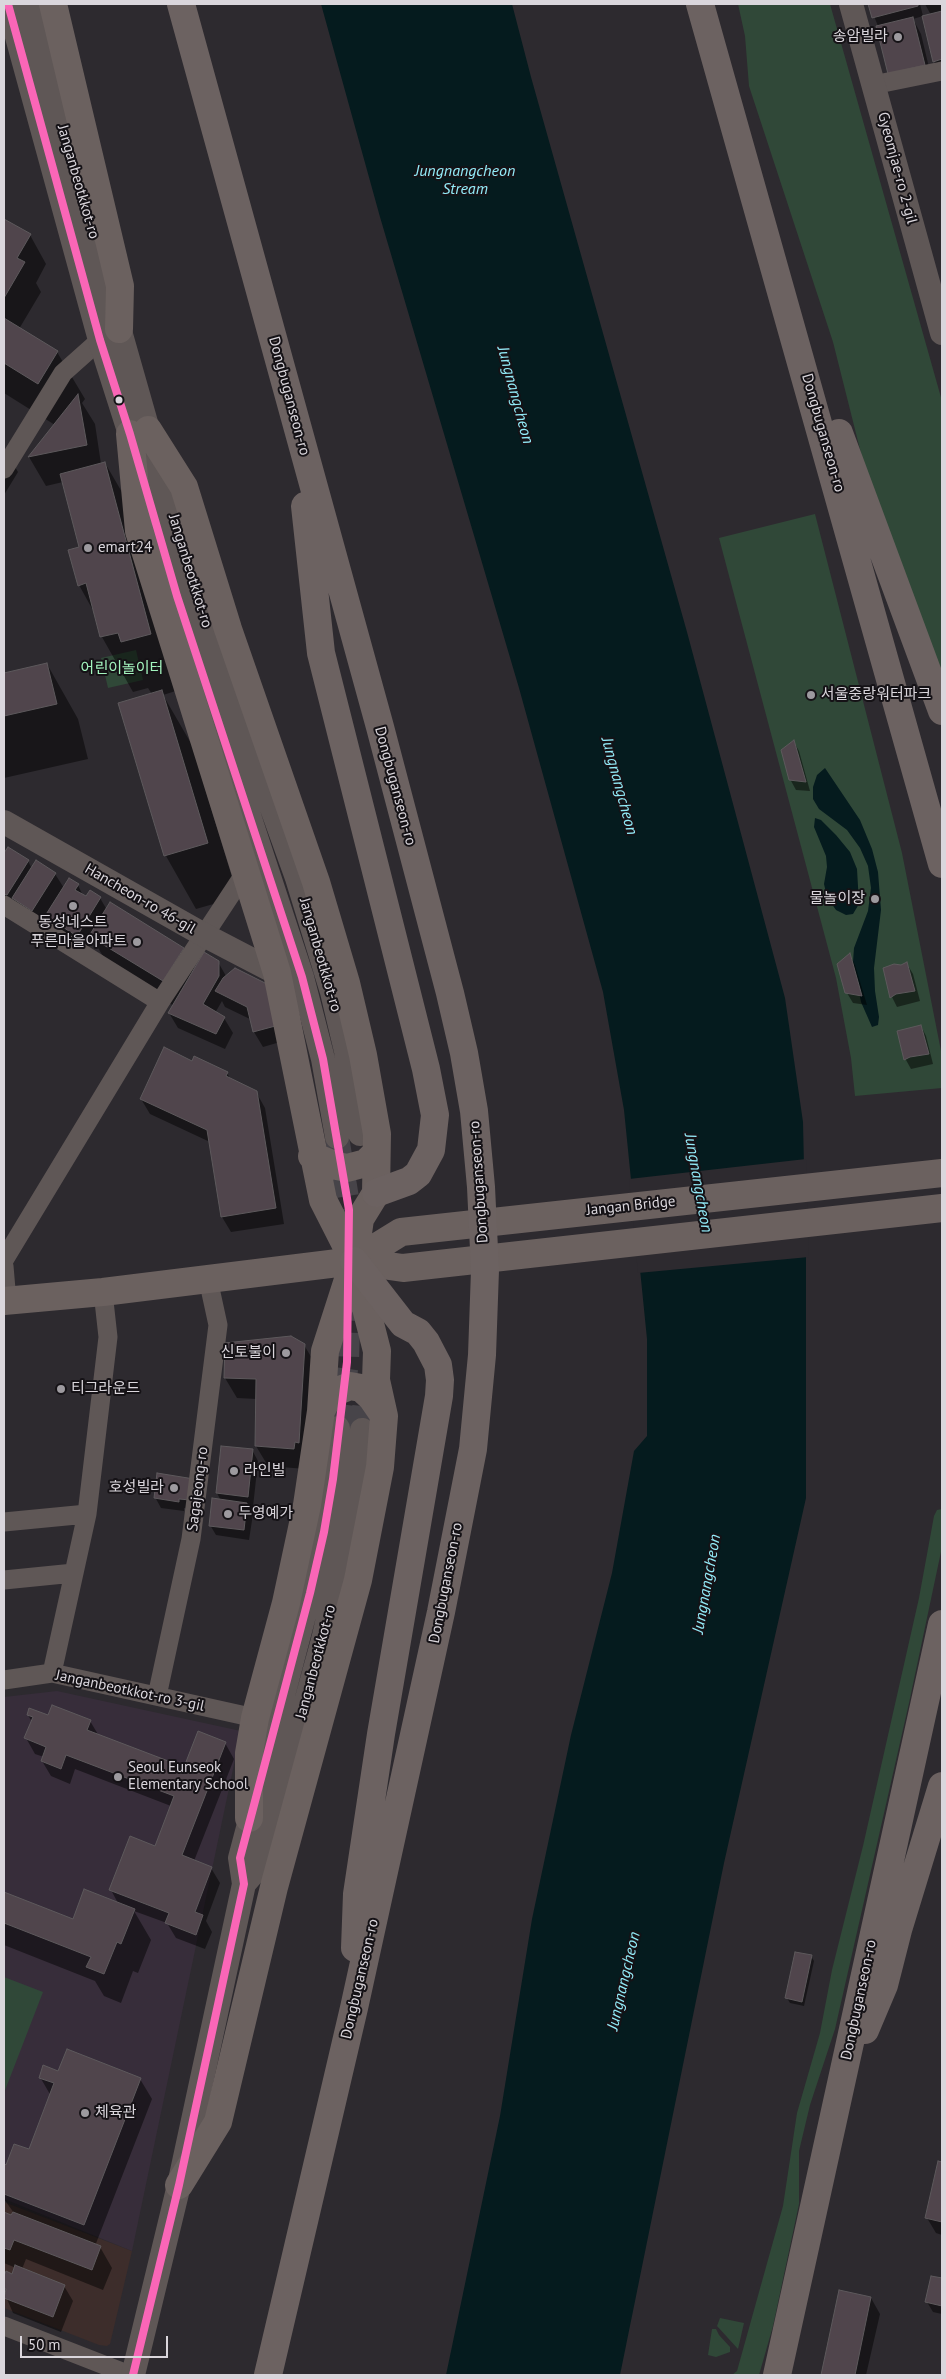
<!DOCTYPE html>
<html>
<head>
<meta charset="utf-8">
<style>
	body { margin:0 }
	#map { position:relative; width:946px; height:2379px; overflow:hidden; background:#2d2a2f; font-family:"PT Sans",sans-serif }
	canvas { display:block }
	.frame { position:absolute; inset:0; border:5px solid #dad6dc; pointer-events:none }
	.scale { position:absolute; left:20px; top:2336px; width:148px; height:22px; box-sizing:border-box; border:2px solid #dad6dc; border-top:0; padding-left:6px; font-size:15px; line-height:18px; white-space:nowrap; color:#dad6dc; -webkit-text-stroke:4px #151216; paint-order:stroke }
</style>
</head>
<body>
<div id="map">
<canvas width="946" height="2379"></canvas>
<div class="frame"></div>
<div class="scale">50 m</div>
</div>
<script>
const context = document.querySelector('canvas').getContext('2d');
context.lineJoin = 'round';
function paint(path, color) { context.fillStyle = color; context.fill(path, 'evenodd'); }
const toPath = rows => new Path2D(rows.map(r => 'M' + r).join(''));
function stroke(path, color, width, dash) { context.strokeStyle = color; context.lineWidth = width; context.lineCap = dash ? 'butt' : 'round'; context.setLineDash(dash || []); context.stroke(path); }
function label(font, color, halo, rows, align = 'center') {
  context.font = font + ' "PT Sans","Noto Sans KR",sans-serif'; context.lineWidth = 4; context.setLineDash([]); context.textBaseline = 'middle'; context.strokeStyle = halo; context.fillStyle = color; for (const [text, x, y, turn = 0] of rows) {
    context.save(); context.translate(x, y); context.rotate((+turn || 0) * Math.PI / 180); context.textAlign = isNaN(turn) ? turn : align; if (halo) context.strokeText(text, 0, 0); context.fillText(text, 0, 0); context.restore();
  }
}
paint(toPath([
	[4,2202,132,2251,110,2344,107,2346,99,2345,4,2308]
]), '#3d2d2b');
paint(toPath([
	[57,1691,241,1731,132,2251,4,2199,4,1697]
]), '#372d3a');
paint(toPath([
	[738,4,830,4,942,401,942,678,870,489,833,342,749,86,745,36],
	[815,514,902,853,942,1056,942,1088,855,1096,851,1058,836,978,719,538],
	[136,650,143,680,108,688,101,658],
	[942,1509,942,1547,909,1703,835,2029,810,2105,799,2151,799,2204,773,2326,759,2375,732,2375,737,2371,783,2206,797,2113,820,2033,832,1970,863,1846,919,1598,934,1516,937,1510],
	[4,1977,43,1992,4,2093],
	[720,2318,744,2323,738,2349,717,2326],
	[712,2329,716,2329,719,2335,730,2347,730,2352,716,2357,708,2355]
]), '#304838');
paint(toPath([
	[321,4,512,4,531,77,687,632,785,998,803,1122,806,1258,806,1498,724,1863,620,2375,446,2375,500,2116,532,1919,571,1735,612,1573,634,1451,647,1436,647,1339,624,1110,603,992,519,688,380,217],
	[825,768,860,820,872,849,878,872,881,910,874,968,875,991,879,1017,878,1025,872,1027,861,1002,853,962,854,948,868,911,871,888,868,866,860,848,847,830,819,809,813,799,813,787,817,775],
	[815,818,821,820,836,835,850,852,857,869,859,904,853,914,846,915,836,910,827,897,824,884,827,867,826,856,814,827]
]), '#051b1e');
paint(toPath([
	[806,1159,809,1257,638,1273,629,1179]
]), '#2d2a2f');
paint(toPath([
	[869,4,920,4,923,16,913,19,921,34,932,80,878,26],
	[925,4,942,4,942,71,940,71,934,61,931,15],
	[4,220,30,235,46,264,36,283,41,292,19,329,57,352,85,399,82,403,95,424,101,464,105,463,137,518,182,689,163,695,192,745,238,897,196,909,166,856,120,704,152,694,148,688,133,692,102,637,95,614,79,585,81,548,63,482,46,486,29,457,55,425,4,393],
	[4,448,18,472,4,495],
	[47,664,78,719,88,759,4,778,4,674],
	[794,742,799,751,810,791,796,790,790,779],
	[4,849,6,853,28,861,32,869,55,874,64,888,78,885,83,896,100,898,107,910,183,949,195,970,218,962,226,976,235,969,287,1040,263,1047,254,1032,252,1020,225,1007,222,1001,215,1013,224,1018,233,1033,225,1049,178,1028,169,1013,174,1006,108,965,90,934,83,945,4,911],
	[850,955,855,965,867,1005,853,1003,847,993],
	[907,964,913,974,920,1001,897,1007,892,997,884,969],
	[921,1026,926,1036,933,1064,911,1069,906,1060,899,1032],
	[192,1062,227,1073,231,1080,256,1092,265,1108,284,1224,231,1232,222,1217,210,1142,150,1114,141,1099],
	[304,1345,316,1365,306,1469,268,1466,256,1446,257,1399,237,1398,225,1378],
	[222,1447,252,1450,258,1461,253,1507,248,1506,253,1514,249,1540,216,1535,210,1525,221,1501,217,1493],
	[193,1480,196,1510,184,1508,184,1511,161,1508,155,1497],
	[28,1715,90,1721,99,1736,185,1769,225,1743,234,1759,194,1861,211,1868,220,1883,206,1921,212,1932,205,1949,176,1938,167,1923,134,1911,151,1940,138,1973,133,1971,121,2003,104,1996,95,1981,4,1945,4,1893,74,1920,119,1905,111,1890,155,1847,171,1806,75,1769,70,1784,51,1776,42,1761,44,1757,35,1754,26,1738,32,1722],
	[811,1956,814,1961,804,2006,790,2003,787,1998],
	[59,2073,140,2079,152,2099,95,2246,100,2247,112,2268,103,2290,26,2259,22,2269,64,2286,73,2301,61,2332,13,2313,4,2292,4,2279,6,2273,13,2276,16,2268,4,2263,4,2213,12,2216,14,2213,4,2199,4,2165,7,2166,29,2151,51,2096,40,2077],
	[939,2163,942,2163,942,2235,936,2233,927,2218],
	[932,2277,942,2279,942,2314,933,2312,927,2302],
	[840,2292,871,2298,880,2314,866,2375,822,2375]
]), '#0007');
const building = toPath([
	[868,4,918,4,918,6,872,18,868,4],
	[942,11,942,59,933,62,922,16,942,11],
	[913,17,925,65,888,74,876,26,913,17],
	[4,219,31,234,17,258,25,262,4,298,4,219],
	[4,318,58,351,38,384,4,363,4,318],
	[78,394,87,445,28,457,78,394],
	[105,462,151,634,121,642,118,633,100,637,86,583,78,586,68,550,79,547,60,474,105,462],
	[47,663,57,704,4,716,4,673,47,663],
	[162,690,208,843,164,856,118,703,162,690],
	[794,740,806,782,789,780,781,750,794,740],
	[8,847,29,860,7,895,4,894,4,853,8,847],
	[36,860,56,873,32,911,12,898,36,860],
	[69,878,79,884,75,890,86,896,90,890,101,897,77,936,45,916,69,878],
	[110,902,184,948,163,981,89,936,110,902],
	[204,952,219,961,219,976,203,1004,225,1017,216,1034,168,1013,204,952],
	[850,953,862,996,845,993,837,964,850,953],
	[907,962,915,991,896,994,890,998,883,968,894,964,901,965,907,962],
	[235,968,267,984,279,1025,253,1032,247,1007,215,991,223,978,235,968],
	[921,1025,929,1054,910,1057,904,1060,897,1031,921,1025],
	[164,1047,192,1061,194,1056,228,1072,226,1076,257,1091,276,1208,221,1217,207,1130,140,1099,164,1047],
	[291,1336,305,1344,299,1443,295,1442,294,1449,255,1446,256,1379,224,1378,225,1343,291,1336],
	[221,1446,253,1449,248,1497,216,1493,221,1446],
	[157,1473,194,1479,190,1500,179,1499,179,1502,154,1498,157,1473],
	[212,1498,247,1503,244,1530,209,1526,212,1498],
	[52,1705,91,1720,87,1730,184,1767,198,1731,226,1742,182,1855,212,1867,195,1912,203,1915,196,1935,165,1923,169,1913,109,1890,130,1836,155,1846,174,1796,66,1755,61,1769,41,1761,46,1747,24,1738,33,1717,27,1715,29,1708,48,1715,52,1705],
	[84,1889,135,1909,121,1944,117,1942,104,1974,86,1967,91,1957,4,1923,4,1892,73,1919,84,1889],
	[795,1952,812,1955,802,2002,785,1998,795,1952],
	[67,2049,141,2078,84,2225,4,2194,4,2163,6,2165,14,2144,29,2149,54,2083,39,2078,43,2065,58,2071,67,2049],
	[938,2161,942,2162,942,2222,925,2218,938,2161],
	[4,2212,11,2215,13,2212,101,2246,92,2270,14,2240,10,2250,4,2248,4,2212],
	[15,2265,65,2285,53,2317,4,2298,6,2289,4,2289,4,2276,6,2271,12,2274,15,2265],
	[931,2276,942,2278,942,2306,925,2302,931,2276],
	[839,2290,871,2297,855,2375,821,2375,839,2290]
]);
paint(building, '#50454c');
stroke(building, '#5d595c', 1);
stroke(toPath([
	[337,1137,349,1210,349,1244],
	[338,1428,347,1362,349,1293],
	[362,1430,367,1380]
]), '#474449', 24, [24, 12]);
stroke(toPath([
	[873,85,942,71],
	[4,469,63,373,100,340],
	[4,905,160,1002],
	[4,1260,160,1002,245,873],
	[4,1266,7,1301],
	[4,1522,87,1514],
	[4,1580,74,1573],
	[52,1673,87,1514,108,1337,103,1292],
	[4,1680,52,1673,255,1718],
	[157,1696,191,1539,218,1325,208,1279],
	[4,2326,130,2375]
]), '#5f5756', 19);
stroke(toPath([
	[8,4,100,340,130,434,177,596,302,977,323,1059,337,1137],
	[32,4,64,134,168,500,211,639,297,878,332,992,346,1051,360,1134],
	[851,4,942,333],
	[4,822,204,935,277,973],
	[244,1884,262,1863,323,1640,346,1541,362,1430],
	[133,2375,179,2185,244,1884,240,1858,310,1593,324,1532,333,1479,338,1428]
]), '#5f5756', 24);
stroke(toPath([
	[53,4,120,286,119,329],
	[148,430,184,487,228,629,316,882,346,983,363,1055,377,1134,376,1193,360,1219,354,1261,325,1351,321,1411,307,1505,286,1603,255,1718,249,1753,249,1818],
	[130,434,139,531,277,973,323,1200,354,1261,377,1351,376,1380,384,1416,380,1467,358,1580,274,1887,218,2122,179,2185],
	[312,1156,337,1166,347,1168,366,1163,376,1153],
	[354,1261,401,1232,942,1173],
	[4,1301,103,1292,354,1261,403,1268,942,1208],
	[321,1411,330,1394,350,1386,361,1388,372,1398,383,1414]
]), '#6b615f', 28);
stroke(toPath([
	[181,4,380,727,450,993,464,1053,474,1111,481,1187,485,1270,482,1355,473,1449,441,1612,354,2008,268,2375],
	[700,4,942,864],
	[839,433,942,711],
	[305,506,321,653,426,1069,435,1115,431,1150,418,1174,409,1181,376,1193],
	[354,1261,403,1324,418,1332,426,1342,438,1365,440,1380,439,1396,381,1734,357,1894,355,1948],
	[865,2030,884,1985,898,1930,942,1786],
	[777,2375,942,1624]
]), '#6c6261', 28);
stroke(toPath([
	[8,4,100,340,130,434,177,596,302,977,323,1059,349,1210,347,1362,333,1479,324,1532,310,1593,240,1858,244,1884,179,2185,133,2375]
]), '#fa66b7', 8);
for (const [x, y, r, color] of [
	[898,37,5,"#9d9a9f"],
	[119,400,4.5,"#dad6dc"],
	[88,548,5,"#9d9a9f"],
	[811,695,5,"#9d9a9f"],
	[875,899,5,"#9d9a9f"],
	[73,906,5,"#9d9a9f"],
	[137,942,5,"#9d9a9f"],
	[286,1353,5,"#9d9a9f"],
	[61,1389,5,"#9d9a9f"],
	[234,1471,5,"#9d9a9f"],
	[174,1488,5,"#9d9a9f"],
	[228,1514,5,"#9d9a9f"],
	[118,1777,5,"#9d9a9f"],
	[85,2113,5,"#9d9a9f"]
]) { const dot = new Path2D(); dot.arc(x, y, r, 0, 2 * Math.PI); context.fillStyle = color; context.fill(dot); stroke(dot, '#151216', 2); }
label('15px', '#dad6dc', '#151216', [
	["송암빌라",888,37,"right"],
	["emart24",98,548],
	["서울중랑워터파크",821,695],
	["물놀이장",865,899,"right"],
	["동성네스트",73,923,"center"],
	["푸른마을아파트",127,942,"right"],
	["신토불이",276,1353,"right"],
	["티그라운드",71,1389],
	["라인빌",244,1471],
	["호성빌라",164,1488,"right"],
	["두영예가",238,1514],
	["Seoul Eunseok",128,1768],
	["Elementary School",128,1785],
	["체육관",95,2113]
], 'left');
label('15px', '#dad6dc', '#151216', [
	["Gyeomjae-ro 2-gil",897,168,75],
	["Janganbeotkkot-ro",78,182,74],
	["Dongbuganseon-ro",289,396,75],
	["Dongbuganseon-ro",823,433,74],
	["Janganbeotkkot-ro",190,571,73],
	["Dongbuganseon-ro",395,786,75],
	["Hancheon-ro 46-gil",140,899,30],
	["Janganbeotkkot-ro",320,955,74],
	["Dongbuganseon-ro",479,1182,-94],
	["Jangan Bridge",631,1206,-6],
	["Sagajeong-ro",198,1489,-83],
	["Dongbuganseon-ro",446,1583,-79],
	["Janganbeotkkot-ro",316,1662,-75],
	["Janganbeotkkot-ro 3-gil",130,1691,12],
	["Dongbuganseon-ro",360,1979,-77],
	["Dongbuganseon-ro",859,2000,-78]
]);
label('15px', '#a3f4be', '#151216', [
	["어린이놀이터",122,669]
]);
label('italic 16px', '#93ecf9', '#151216', [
	["Jungnangcheon",465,171],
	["Stream",465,189],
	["Jungnangcheon",515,395,75],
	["Jungnangcheon",619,786,75],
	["Jungnangcheon",698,1183,80],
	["Jungnangcheon",707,1584,-80],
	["Jungnangcheon",624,1981,-77]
]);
</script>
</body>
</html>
